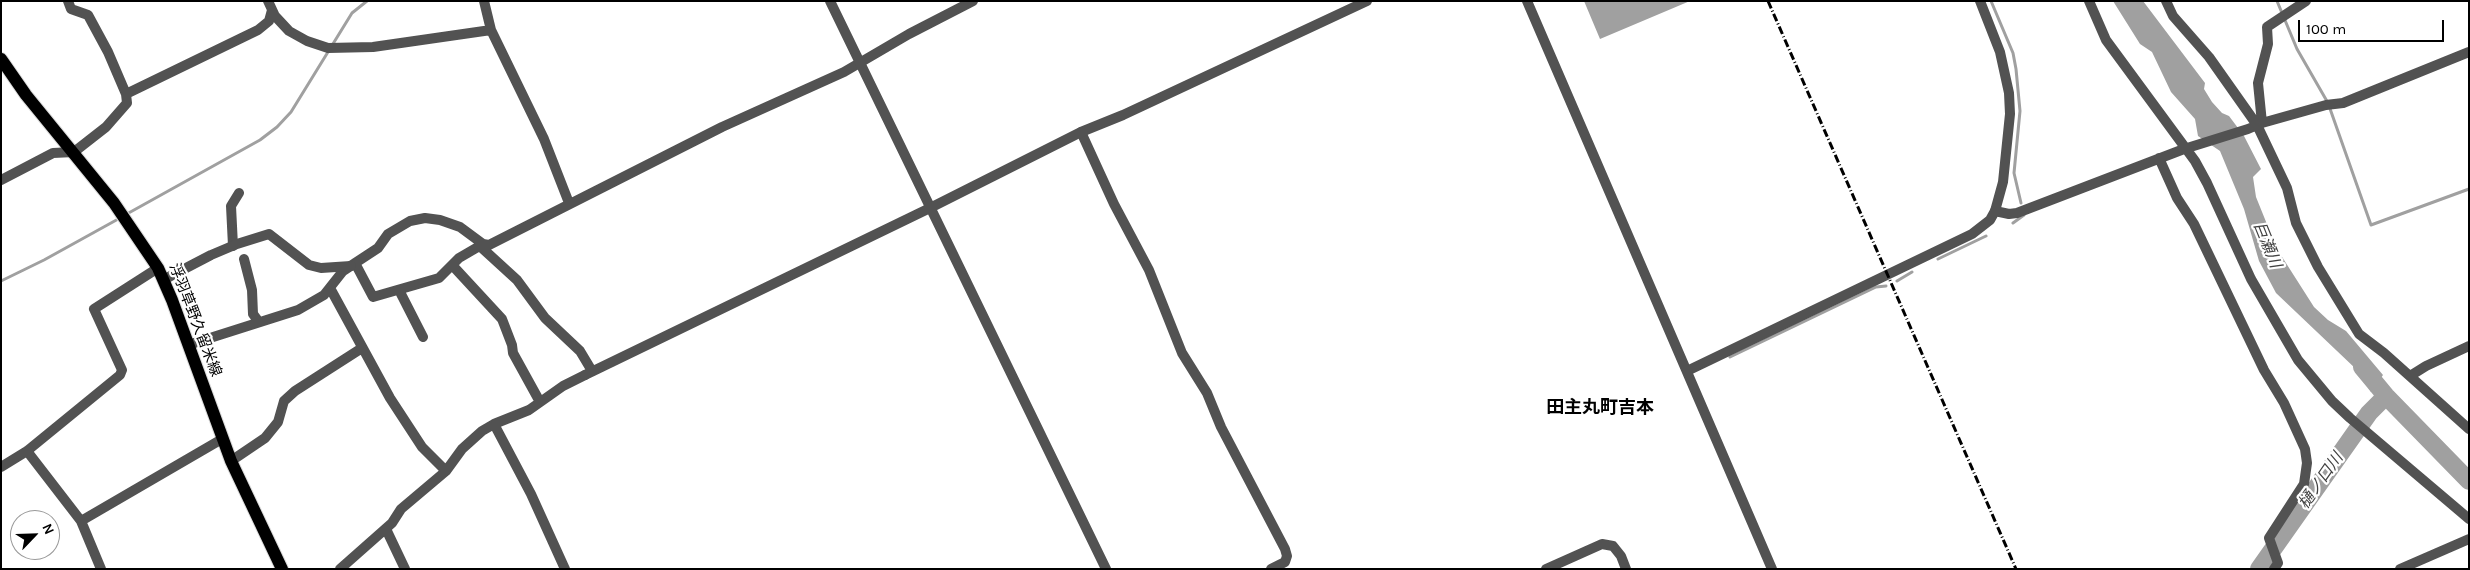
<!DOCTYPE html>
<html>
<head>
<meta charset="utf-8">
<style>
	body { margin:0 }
	#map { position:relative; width:2470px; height:570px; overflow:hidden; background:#fff; font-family:Karla,sans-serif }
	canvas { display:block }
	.frame { position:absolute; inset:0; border:2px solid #000; pointer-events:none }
	.north { position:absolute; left:10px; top:510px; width:50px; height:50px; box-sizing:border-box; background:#fff; border:1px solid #999; border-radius:50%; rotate:66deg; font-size:14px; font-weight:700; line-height:20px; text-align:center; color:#000 }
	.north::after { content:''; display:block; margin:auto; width:18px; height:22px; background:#000; clip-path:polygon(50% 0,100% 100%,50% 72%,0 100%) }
	.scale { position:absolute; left:2298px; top:20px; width:146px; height:22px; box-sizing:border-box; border:2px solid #000; border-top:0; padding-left:6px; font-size:15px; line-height:18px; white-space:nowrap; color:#000; -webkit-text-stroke:4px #fff; paint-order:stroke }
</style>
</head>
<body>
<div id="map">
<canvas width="2470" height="570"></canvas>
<div class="frame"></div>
<div class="north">N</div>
<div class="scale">100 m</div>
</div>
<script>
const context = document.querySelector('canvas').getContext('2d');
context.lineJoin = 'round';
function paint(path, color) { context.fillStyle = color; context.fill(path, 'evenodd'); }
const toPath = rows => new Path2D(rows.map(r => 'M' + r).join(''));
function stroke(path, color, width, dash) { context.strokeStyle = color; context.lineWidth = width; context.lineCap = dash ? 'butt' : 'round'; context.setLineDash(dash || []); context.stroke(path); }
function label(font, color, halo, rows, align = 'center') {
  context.font = font + ' Karla,"Noto Sans JP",sans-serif'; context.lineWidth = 4.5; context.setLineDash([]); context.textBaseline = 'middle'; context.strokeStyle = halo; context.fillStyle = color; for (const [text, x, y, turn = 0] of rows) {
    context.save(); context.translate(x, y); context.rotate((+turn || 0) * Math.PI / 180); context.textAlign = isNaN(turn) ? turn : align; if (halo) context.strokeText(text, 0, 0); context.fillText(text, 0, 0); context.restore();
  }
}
paint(toPath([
	[1584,1,1690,1,1600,39],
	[2113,1,2143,1,2205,83,2204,89,2212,102,2222,113,2229,116,2244,136,2261,169,2253,177,2256,197,2277,249,2314,307,2328,320,2346,331,2383,375,2371,392,2357,370,2276,293,2259,261,2244,209,2220,151,2198,136,2195,119,2171,92,2152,52,2140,44]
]), '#a0a0a0');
stroke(toPath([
	[1991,1,2013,53,2016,69,2020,111,2014,173,2021,203],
	[2277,1,2297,49,2328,103,2371,225,2469,189],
	[125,215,260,140,277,127,291,112,352,13,367,1],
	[2013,223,2024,215],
	[1938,259,1986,236],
	[1,281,44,260,120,218],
	[1897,281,1912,272],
	[1730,357,1876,287,1886,286]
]), '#a0a0a0', 3);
stroke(toPath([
	[2362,367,2386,396,2469,481],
	[2259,569,2369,413,2386,396]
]), '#a0a0a0', 18);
const primary = toPath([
	[1,59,26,95,114,203,158,268,172,300,231,461,282,569]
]);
stroke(primary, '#dbdbdb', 14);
stroke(toPath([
	[268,1,275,16,289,31,307,41,328,48,373,47,491,30],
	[484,1,491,30,544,139,569,203],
	[2089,1,2106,40,2195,161,2207,183,2251,279,2298,360,2332,401,2350,418,2469,519],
	[2166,1,2173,16,2209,57,2257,125,2287,188,2296,223,2318,267,2359,334,2384,353,2469,429],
	[126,94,258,30,269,21,272,10],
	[2262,123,2258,83,2268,44,2267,27,2306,1],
	[1081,132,1114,204,1149,270,1182,353,1207,393,1221,427,1285,549,1287,556,1285,562,1271,569],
	[2159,158,2177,198,2194,224,2264,370,2284,403,2305,449,2307,463,2304,484,2269,538,2278,563,2274,569],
	[1,180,53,153,74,152,106,127,127,103,126,94,108,52,88,15,71,9,68,1],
	[1995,211,2009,214,2017,213,2184,149,2248,129,2262,123,2326,105,2343,103,2469,52],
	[233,246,231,206,239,193],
	[244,259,252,290,253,314,259,322],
	[355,263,373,297,439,278,459,258,483,244,482,248,517,280,545,318,580,351,592,371],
	[453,266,502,319,512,345,513,353,540,402],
	[330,288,390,398,422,447,446,471],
	[399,290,423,337],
	[188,345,298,310,324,295,343,271,378,248,388,234,410,221,425,218,440,220,460,227,483,244,489,245,722,127,844,72,909,34,973,1],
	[2410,376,2426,366,2469,346],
	[494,424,531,494,565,569],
	[27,451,81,521,101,569],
	[231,461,265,438,278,422,284,401,295,391,362,348],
	[1,467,27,451,120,375,122,370,94,309,158,268],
	[81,521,222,439],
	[386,529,405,569],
	[340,569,392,523,401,509,446,471,462,449,482,431,494,424,529,410,563,386,585,375],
	[1546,569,1602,544,1613,546,1621,556,1626,569],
	[2400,569,2469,539]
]), '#525252', 10);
stroke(toPath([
	[830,1,1106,569],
	[1527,1,1772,569],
	[163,280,211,255,237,244,269,234,309,265,321,268,351,266],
	[1687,371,1972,234,1990,220,1995,211,2003,182,2010,114,2009,93,2000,52,1980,1],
	[585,375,930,208,1081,132,1123,115,1367,1]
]), '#525252', 10);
stroke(primary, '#000', 12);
stroke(toPath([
	[1768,1,2016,569]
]), '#000', 3, [8, 2.5, 1, 2.5]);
label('15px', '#000', '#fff', [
	["浮羽草野久留米線",195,320,69]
]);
label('italic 16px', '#414141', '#fff', [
	["巨瀬川",2267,245,68],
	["樋ノ口川",2321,481,-55]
]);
label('bold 18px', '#000', '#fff', [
	["田主丸町吉本",1600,408]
]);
</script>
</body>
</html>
